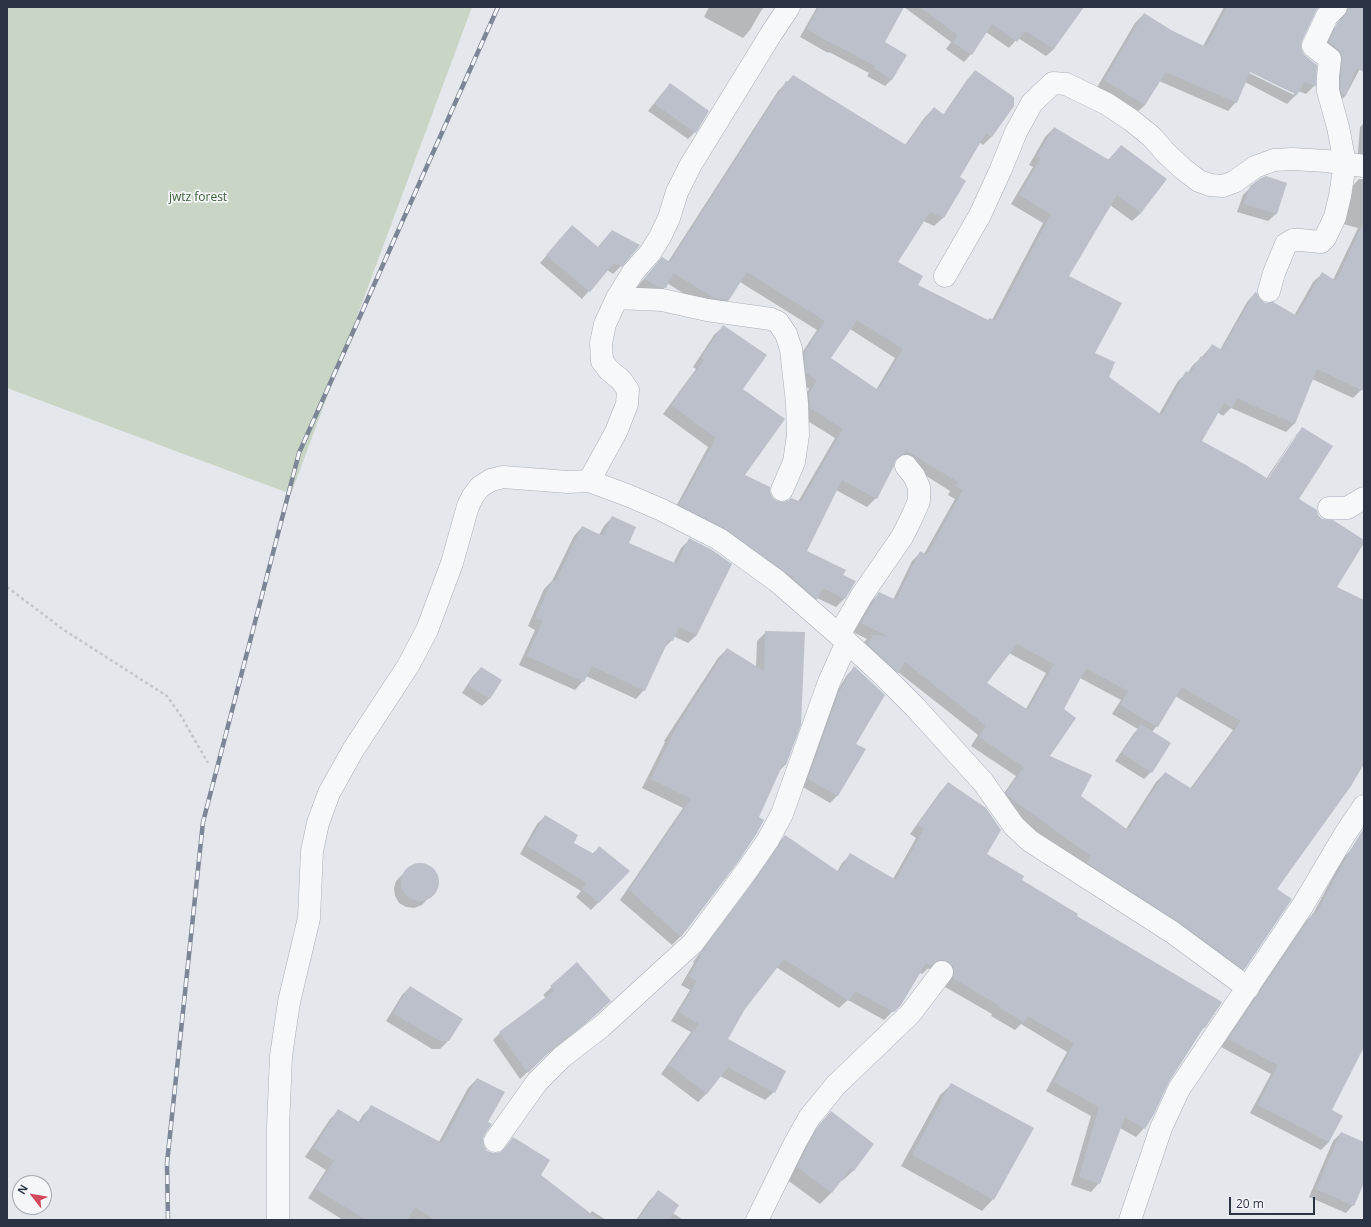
<!DOCTYPE html>
<html>
<head>
<meta charset="utf-8">
<style>
	body { margin:0 }
	#map { position:relative; width:1371px; height:1227px; overflow:hidden; background:#e4e7ec; font-family:"Open Sans",sans-serif }
	canvas { display:block }
	.frame { position:absolute; inset:0; border:8px solid #2b3445; pointer-events:none }
	.north { position:absolute; left:12px; top:1175px; width:40px; height:40px; box-sizing:border-box; background:#f4f6f9; border:1px solid #a4a8b1; border-radius:50%; rotate:301deg; font-size:11px; font-weight:700; line-height:16px; text-align:center; color:#2b3445 }
	.north::after { content:''; display:block; margin:auto; width:14px; height:18px; background:#d1495b; clip-path:polygon(50% 0,100% 100%,50% 72%,0 100%) }
	.scale { position:absolute; left:1229px; top:1197px; width:86px; height:18px; box-sizing:border-box; border:2px solid #2b3445; border-top:0; padding-left:5px; font-size:12px; line-height:14px; white-space:nowrap; color:#2b3445; -webkit-text-stroke:3px #f4f6f9; paint-order:stroke }
</style>
</head>
<body>
<div id="map">
<canvas width="1371" height="1227"></canvas>
<div class="frame"></div>
<div class="north">N</div>
<div class="scale">20 m</div>
</div>
<script>
const context = document.querySelector('canvas').getContext('2d');
context.lineJoin = 'round';
function paint(path, color) { context.fillStyle = color; context.fill(path, 'evenodd'); }
const toPath = rows => new Path2D(rows.map(r => 'M' + r).join(''));
function stroke(path, color, width, dash) { context.strokeStyle = color; context.lineWidth = width; context.lineCap = dash ? 'butt' : 'round'; context.setLineDash(dash || []); context.stroke(path); }
function label(font, color, halo, rows, align = 'center') {
  context.font = font + ' "Open Sans",sans-serif'; context.lineWidth = 3.5; context.setLineDash([]); context.textBaseline = 'middle'; context.strokeStyle = halo; context.fillStyle = color; for (const [text, x, y, turn = 0] of rows) {
    context.save(); context.translate(x, y); context.rotate((+turn || 0) * Math.PI / 180); context.textAlign = isNaN(turn) ? turn : align; if (halo) context.strokeText(text, 0, 0); context.fillText(text, 0, 0); context.restore();
  }
}
paint(toPath([
	[7,7,472,7,291,494,7,388]
]), '#c9d6c5');
paint(toPath([
	[709,7,764,7,761,11,750,30,743,38,704,17],
	[817,7,903,7,884,42,892,79,885,86,867,76,869,73,829,52,828,53,800,37],
	[904,7,1070,7,1054,49,1046,56,1018,38,1009,48,986,32,971,54,964,62,946,49,951,42],
	[1224,7,1317,7,1301,40,1301,52,1316,65,1315,85,1306,94,1298,91,1296,95,1287,104,1245,82,1236,102,1228,111,1159,81,1145,105,1136,113,1096,89,1135,23,1144,14,1170,31,1203,46],
	[1246,69,1294,93,1294,95,1245,71],
	[1337,7,1364,7,1364,61,1346,95,1337,104,1321,51,1329,33,1336,26,1340,19,1340,13],
	[975,71,992,136,983,145,979,142,958,177,965,181,943,218,934,226,923,221,896,262,917,286,988,321,992,320,1043,223,1011,204,1033,167,1029,165,1045,137,1054,128,1108,160,1121,146,1141,213,1132,221,1110,205,1067,276,1094,354,1108,377,1159,414,1178,381,1187,373,1188,373,1192,366,1202,357,1212,345,1220,350,1247,302,1255,293,1259,300,1265,304,1294,316,1313,282,1322,274,1333,280,1358,228,1343,224,1351,188,1359,179,1364,179,1364,385,1362,389,1353,398,1312,379,1294,424,1286,432,1231,408,1223,416,1217,412,1201,442,1266,479,1294,437,1303,428,1297,499,1336,588,1364,602,1364,763,1276,890,1244,969,1235,978,1083,865,1000,806,998,802,1016,776,971,746,978,735,898,672,889,681,862,644,867,639,853,632,871,602,879,593,893,600,912,561,920,553,924,554,955,499,948,495,950,491,898,458,893,462,876,498,867,507,836,490,805,552,842,576,844,599,836,607,817,598,808,607,672,514,708,447,663,414,696,369,693,367,714,335,723,327,742,390,743,475,776,502,798,502,835,438,801,417,800,403,809,389,798,382,796,362,817,330,740,282,728,300,719,309,705,307,667,283,665,287,656,296,636,288,662,258,668,262,778,91,793,76,905,145,925,117,934,108,943,115,967,80],
	[850,329,895,358,876,390,830,358],
	[1295,436,1297,436,1267,484,1265,483],
	[1009,653,1046,673,1026,709,985,683],
	[1080,678,1121,700,1112,714,1138,729,1134,733,1115,761,1144,779,1151,772,1152,732,1157,726,1175,696,1233,730,1190,789,1165,773,1156,782,1126,829,1080,796,1048,756,1062,709],
	[670,85,695,132,688,139,648,111,663,92],
	[1364,123,1364,166,1357,162,1360,127],
	[1286,184,1276,214,1268,221,1237,212,1243,195,1251,187],
	[572,227,597,248,612,231,621,266,613,274,607,270,582,299,540,263],
	[612,517,627,544,673,564,681,548,690,539,697,635,688,643,673,636,672,640,664,648,644,690,636,699,586,676,583,681,575,690,519,665,535,630,528,626,544,589,552,581,574,536,582,527,599,535,604,526],
	[766,632,800,725,785,765,778,772,681,936,672,945,620,900,683,808,642,788,665,742,664,741,718,658,727,649,756,667,757,641],
	[855,667,855,744,864,750,837,796,830,803,801,786,831,701,847,675],
	[481,668,501,681,489,699,482,706,462,693,473,676],
	[948,783,986,854,1020,881,1076,917,1205,1027,1200,1031,1168,1082,1144,1128,1136,1137,1120,1128,1099,1183,1091,1192,1071,1185,1091,1116,1046,1091,1067,1052,1021,1024,1015,1030,991,1016,992,1014,945,987,946,982,935,968,927,969,922,974,919,972,900,1004,884,1020,848,1000,839,1008,776,967,744,1009,726,1039,774,1092,765,1100,720,1076,707,1093,698,1102,661,1074,691,1032,671,1021,690,990,681,985,694,963,693,962,750,886,770,857,777,844,785,836,837,872,842,863,850,855,893,879,916,838,910,834,940,792],
	[545,816,573,843,592,854,599,848,629,871,591,910,576,897,581,891,520,854,537,824],
	[1351,850,1364,857,1364,1045,1330,1111,1329,1142,1321,1150,1250,1113,1271,1074,1221,1047,1305,922,1313,914,1343,858],
	[418,864,426,865,432,869,437,876,438,883,435,891,422,905,414,908,406,907,399,903,395,896,394,888,396,881,410,867],
	[577,964,602,1009,584,1025,546,1055,520,1079,493,1040,500,1033,546,998,543,995],
	[410,987,448,1041,440,1049,432,1049,386,1021,402,995],
	[477,1079,487,1123,482,1139,483,1146,487,1152,493,1154,500,1153,513,1139,539,1176,590,1214,592,1211,606,1220,343,1220,308,1198,326,1170,305,1157,330,1119,339,1110,358,1123,363,1115,372,1106,439,1142,468,1088],
	[952,1084,993,1199,982,1211,901,1166,940,1095],
	[831,1112,854,1170,842,1181,841,1180,831,1193,820,1204,786,1179,808,1138],
	[1341,1133,1364,1143,1364,1180,1353,1205,1346,1213,1309,1197,1333,1141],
	[658,1192,673,1213,683,1220,636,1220,649,1201]
]), '#0003');
paint(toPath([
	[819,7,904,7,885,42,907,55,892,80,874,68,875,66,836,45,836,46,807,29],
	[920,7,1084,7,1054,49,1025,31,1017,42,992,24,972,55,953,42,958,35],
	[1227,7,1318,7,1302,41,1301,46,1302,51,1305,56,1317,65,1316,86,1304,82,1297,95,1250,72,1237,103,1166,72,1145,105,1104,80,1144,13,1171,30,1206,47],
	[1348,7,1364,7,1364,72,1356,68,1346,96,1342,94,1340,89,1342,60,1342,54,1338,49,1329,42,1337,23,1345,16,1348,11],
	[975,70,1014,97,1014,106,992,137,986,133,960,177,966,181,944,218,930,212,898,262,923,276,918,285,988,320,990,318,995,321,1051,214,1019,195,1041,158,1037,156,1054,127,1109,160,1121,145,1167,179,1141,213,1117,195,1069,276,1122,303,1095,353,1115,362,1109,377,1162,415,1186,371,1190,374,1201,356,1204,358,1212,344,1222,350,1255,292,1257,293,1260,299,1265,303,1273,302,1297,316,1322,272,1336,281,1364,222,1364,391,1317,369,1295,424,1237,398,1232,408,1224,403,1202,441,1246,465,1268,479,1302,427,1333,446,1299,499,1317,510,1318,515,1322,519,1333,520,1364,540,1364,543,1337,587,1364,600,1364,764,1351,786,1277,889,1292,899,1244,970,1179,922,1087,863,1091,856,1009,797,1006,793,1024,767,979,737,986,726,905,662,898,673,868,644,872,637,870,635,888,636,861,623,879,592,896,600,920,551,927,555,963,490,956,486,958,482,906,450,904,454,898,457,895,461,894,466,877,499,842,480,807,551,846,570,843,575,856,581,845,599,823,588,817,600,793,578,794,577,788,574,726,529,679,505,716,438,671,405,704,360,701,358,723,325,767,355,743,389,785,419,745,475,770,487,770,492,772,497,777,501,784,502,789,500,791,498,801,502,843,429,810,408,809,394,817,380,806,373,804,353,825,321,747,272,729,300,714,298,674,273,666,288,659,287,644,279,662,257,670,262,786,81,788,82,793,75,906,145,934,107,944,115],
	[857,320,903,349,878,390,831,358],
	[1017,644,1054,664,1028,710,987,683],
	[1086,668,1128,691,1120,705,1158,727,1182,687,1241,721,1192,789,1165,772,1128,830,1081,796,1092,775,1050,756,1076,718,1064,709],
	[670,83,709,111,696,133,655,104],
	[1266,176,1287,183,1277,214,1244,204,1250,186,1261,178],
	[572,225,598,247,612,230,640,245,622,267,614,263,590,292,546,255],
	[612,516,636,527,629,543,677,564,689,538,712,550,732,564,697,635,679,627,673,641,669,639,645,691,592,666,584,682,527,656,543,621,535,618,553,580,556,581,582,526,603,536],
	[765,631,805,632,801,725,786,765,783,764,759,817,764,820,757,833,738,862,681,937,629,890,691,799,651,779,677,726,727,648,764,671],
	[854,666,885,695,856,744,866,749,838,796,808,779,839,692],
	[481,667,502,680,490,699,468,685],
	[1141,724,1171,743,1152,773,1122,753],
	[948,782,986,808,1001,830,987,854,1024,876,1022,880,1078,914,1077,916,1222,1002,1205,1028,1204,1027,1169,1082,1154,1114,1145,1129,1125,1117,1100,1184,1079,1177,1099,1107,1054,1082,1074,1043,1028,1016,1024,1022,999,1007,1000,1006,953,978,954,973,953,967,949,962,944,960,937,961,931,966,926,963,901,1005,894,1012,855,991,849,1001,784,959,745,1009,728,1039,786,1071,775,1093,728,1067,707,1094,669,1065,699,1024,679,1012,697,981,689,976,702,954,701,953,758,876,778,847,785,835,839,872,850,853,896,880,924,829,918,825],
	[545,815,578,835,574,843,594,854,599,846,630,871,599,903,582,889,587,883,527,846],
	[1364,828,1364,1047,1332,1110,1343,1116,1329,1142,1258,1105,1278,1065,1228,1039,1313,913,1316,914,1348,854],
	'401 882a19 19 0 1 1 38 0a19 19 0 1 1-38 0Z',
	[577,962,611,1001,593,1017,554,1047,528,1073,499,1032,554,991,550,986],
	[410,986,463,1019,449,1041,440,1041,393,1013],
	[477,1078,505,1092,488,1122,492,1124,485,1134,483,1139,484,1146,487,1151,493,1153,501,1152,505,1148,513,1137,550,1160,541,1175,599,1220,435,1220,415,1207,407,1220,366,1220,316,1189,334,1161,314,1148,338,1109,361,1123,371,1105,442,1143],
	[951,1083,1034,1128,994,1200,912,1155],
	[831,1111,874,1144,854,1171,851,1168,832,1193,797,1167,819,1125],
	[1341,1132,1364,1142,1364,1183,1354,1206,1316,1189],
	[658,1190,679,1205,669,1220,638,1220]
]), '#bbc0ca');
const minor = toPath([
	[945,276,980,215,1001,169,1016,132,1032,103,1053,83,1066,84,1107,104,1131,120,1152,137,1165,152,1183,169,1199,181,1210,185,1223,186,1234,182,1255,167,1274,160,1293,159,1326,161,1364,166],
	[1269,291,1274,273,1286,244,1293,240,1300,240,1321,242,1325,238,1335,217,1340,196,1345,163,1338,127,1328,91,1328,77,1330,59,1313,46,1327,16,1336,7],
	[617,298,662,300,707,310,771,319,778,322,786,334,791,349,797,403,798,435,794,462,782,490],
	[589,481,616,432,627,404,628,390,621,380,609,370,602,361,601,343,605,324,617,298,633,272,650,253,660,237,669,218,677,192,690,166,771,34,789,7],
	[1329,508,1347,508,1364,498],
	[839,635,862,595,902,537,912,517,919,501,919,487,914,476,906,466],
	[495,1141,537,1082,562,1057,601,1027,693,943,748,869,768,840,782,814,829,682,847,642],
	[278,1220,278,1128,281,1056,289,1002,309,918,312,851,318,823,329,793,353,750,408,666,427,630,452,563,468,506,473,496,480,487,491,480,503,477,568,482,589,481,627,495,662,510,719,539,777,581,847,642,884,676,915,707,983,782,1014,826,1030,841,1172,932,1248,988],
	[757,1220,795,1143,809,1118,836,1085,910,1014,942,972],
	[1130,1220,1161,1128,1179,1089,1303,905,1345,834,1364,806]
]);
stroke(minor, '#a9aeb7', 23);
stroke(toPath([
	[7,587,64,630,167,696,181,716,208,763]
]), '#c2c5cb', 2.5, [3, 3]);
stroke(minor, '#f7f8fa', 22);
const rail = toPath([
	[168,1220,167,1163,203,822,299,453,498,7]
]);
stroke(rail, '#7d8696', 4.5);
stroke(rail, '#f4f6f9', 3, [9]);
label('12px', '#3f6138', '#f4f6f9', [
	["jwtz forest",198,198]
]);
</script>
</body>
</html>
